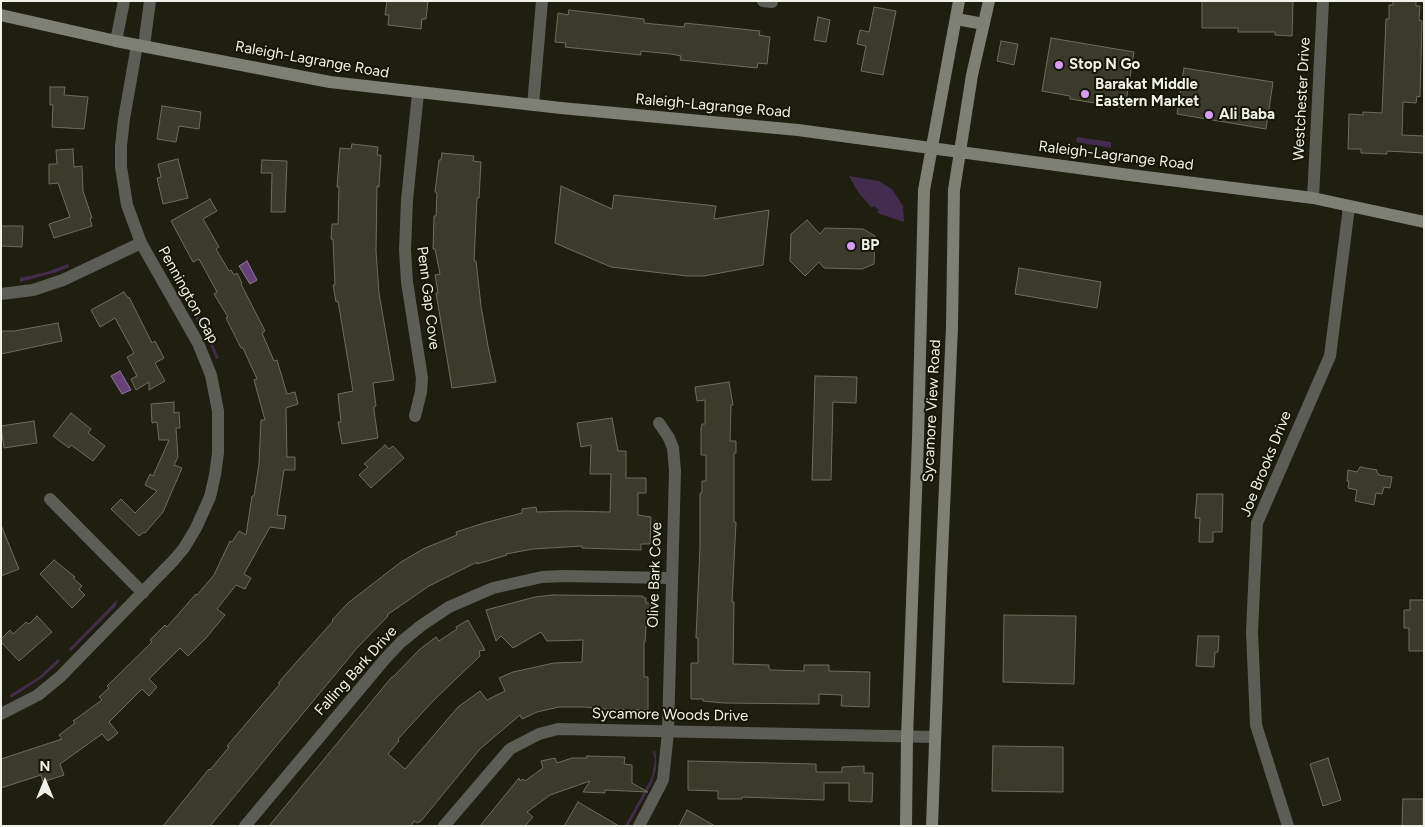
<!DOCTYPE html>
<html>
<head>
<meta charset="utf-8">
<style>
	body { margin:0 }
	#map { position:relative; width:1425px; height:827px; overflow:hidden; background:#1f1f10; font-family:Figtree,sans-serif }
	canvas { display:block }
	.frame { position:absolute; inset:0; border:2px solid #f1f2e7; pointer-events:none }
	.north { position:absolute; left:20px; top:757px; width:50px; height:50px; -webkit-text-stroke:4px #161607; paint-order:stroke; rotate:0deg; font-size:14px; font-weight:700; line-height:20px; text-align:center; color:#f1f2e7 }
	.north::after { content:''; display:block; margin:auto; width:18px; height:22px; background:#f1f2e7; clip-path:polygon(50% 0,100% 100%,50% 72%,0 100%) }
</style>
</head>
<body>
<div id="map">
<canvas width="1425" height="827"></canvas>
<div class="frame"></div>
<div class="north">N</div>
</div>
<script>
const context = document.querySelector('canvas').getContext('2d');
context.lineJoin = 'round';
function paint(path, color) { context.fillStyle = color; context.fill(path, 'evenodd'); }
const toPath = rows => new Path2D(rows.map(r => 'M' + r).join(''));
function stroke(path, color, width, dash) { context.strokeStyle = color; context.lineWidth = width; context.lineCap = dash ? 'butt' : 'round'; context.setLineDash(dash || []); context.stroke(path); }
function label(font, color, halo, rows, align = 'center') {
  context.font = font + ' Figtree,sans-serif'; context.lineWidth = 4; context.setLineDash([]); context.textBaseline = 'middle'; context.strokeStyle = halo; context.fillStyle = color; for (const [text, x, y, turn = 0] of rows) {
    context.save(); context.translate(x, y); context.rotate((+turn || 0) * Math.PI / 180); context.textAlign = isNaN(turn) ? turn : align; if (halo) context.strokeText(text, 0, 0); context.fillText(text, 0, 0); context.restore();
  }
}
paint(toPath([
	[1077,137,1111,142,1111,148,1076,142],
	[849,176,879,181,892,189,903,206,904,222,880,214,877,212,879,210,874,206,872,208,858,192],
	[68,264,69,267,57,272,20,282,20,278,47,272],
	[185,294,207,333,219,358,216,359,209,342,183,296],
	[118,599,115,607,71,651,69,649],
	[58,659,60,661,43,677,11,698,10,695,39,677],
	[653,751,655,751,656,756,656,769,652,783,628,826,625,826,652,777,655,760]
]), '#432d4e');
const water = toPath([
	[247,261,257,280,250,284,239,266,247,261],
	[120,371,131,390,122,394,111,376,120,371]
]);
paint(water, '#664278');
stroke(water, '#907799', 1);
const building = toPath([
	[387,1,428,1,426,19,422,19,421,29,388,25,389,15,385,15,387,1],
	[1202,1,1293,1,1292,36,1275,35,1275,32,1238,32,1238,28,1202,28,1202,1],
	[1393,1,1416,1,1416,6,1420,6,1419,20,1422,21,1420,97,1417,96,1416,103,1403,102,1402,135,1424,136,1424,153,1387,151,1387,154,1361,153,1361,149,1348,149,1349,114,1363,115,1363,112,1382,113,1386,19,1389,19,1389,5,1393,5,1393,1],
	[874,7,896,11,883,75,861,71,866,46,857,44,860,30,869,32,874,7],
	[569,10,644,19,644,23,684,27,685,23,760,31,759,35,770,37,767,64,758,63,757,68,680,60,681,56,671,54,641,51,641,55,565,47,566,43,555,42,558,13,568,15,569,10],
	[818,17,830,20,826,42,814,40,818,17],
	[1051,38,1134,52,1125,108,1070,99,1070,96,1042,91,1051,38],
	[1001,41,1018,44,1014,65,997,61,1001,41],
	[1184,68,1273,82,1266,129,1177,114,1184,68],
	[50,87,65,87,64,95,88,97,84,129,52,127,53,105,50,105,50,87],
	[162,106,201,112,199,129,179,126,176,142,157,139,162,106],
	[352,144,378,147,377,155,381,155,379,187,377,186,376,251,379,293,394,380,373,383,376,406,374,407,374,411,378,438,342,444,338,422,341,422,338,394,353,391,338,301,336,302,333,285,335,285,333,239,331,239,332,224,338,224,339,187,337,187,340,148,351,149,352,144],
	[73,149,74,167,82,166,83,191,92,218,90,218,92,226,54,238,49,224,70,217,58,183,49,184,49,164,57,164,56,150,73,149],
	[442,153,474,156,473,161,481,162,479,198,477,198,474,261,476,261,481,306,488,346,496,382,452,388,436,293,438,293,435,275,440,274,435,249,433,249,434,216,436,216,437,193,435,192,439,160,441,160,442,153],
	[178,159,188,198,163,204,157,178,161,177,158,164,178,159],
	[262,160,287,161,285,212,271,212,272,173,261,173,262,160],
	[561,186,612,209,614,195,716,206,714,219,769,210,763,265,704,276,687,276,611,267,555,243,561,186],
	[210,199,217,211,203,219,219,247,216,249,229,271,231,270,234,275,237,273,242,283,241,284,265,331,262,333,274,361,277,360,287,394,295,392,298,404,286,408,287,457,295,457,295,470,284,470,277,515,286,516,284,529,270,527,244,574,251,578,245,589,236,585,217,609,225,615,206,638,188,656,180,648,149,679,157,687,149,696,142,689,109,722,118,733,108,741,102,734,60,764,64,775,43,782,41,775,1,788,1,759,62,739,59,735,75,723,73,721,102,700,99,697,109,688,107,686,152,642,150,640,165,625,167,627,196,594,197,595,214,575,230,541,232,542,239,531,246,535,252,496,254,496,259,464,261,420,265,420,254,380,257,379,243,348,241,348,226,318,228,317,214,294,217,292,199,259,193,262,171,221,210,199],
	[807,220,820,234,825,228,863,229,875,236,874,264,862,269,824,268,819,262,805,276,790,261,791,234,807,220],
	[1,226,23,226,22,247,1,246,1,226],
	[1019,268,1101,282,1097,308,1015,294,1019,268],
	[124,292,128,298,129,297,152,343,155,341,164,358,155,363,165,381,149,390,149,382,136,390,131,379,137,376,127,357,134,353,115,318,100,327,91,310,124,292],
	[58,323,62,341,1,354,1,331,14,331,58,323],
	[815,376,857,377,856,403,833,402,831,480,812,480,815,376],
	[729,382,733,405,731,405,730,441,736,441,736,453,734,453,734,522,736,522,732,602,734,602,733,664,769,665,769,669,771,670,804,671,804,665,829,665,829,671,870,672,869,707,841,706,842,695,819,694,819,704,724,703,703,701,703,699,691,699,691,663,698,663,698,638,696,638,700,547,700,493,702,493,702,481,706,481,706,455,701,455,701,428,702,424,705,424,705,400,697,401,695,387,729,382],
	[174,402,174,413,179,412,180,428,176,428,178,457,174,465,182,468,163,512,145,533,144,532,139,536,111,509,121,499,135,513,157,491,145,485,150,474,153,476,169,440,159,440,157,422,152,423,151,404,174,402],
	[71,413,91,429,88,433,105,446,93,461,71,445,69,448,53,436,71,413],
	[612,418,618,451,626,451,626,478,646,478,646,493,638,493,638,515,651,517,650,544,641,544,641,550,582,548,582,546,533,549,506,554,507,555,477,564,477,562,429,586,387,615,388,616,357,648,210,826,163,826,209,769,210,770,229,747,227,746,280,684,278,683,333,621,332,620,348,603,401,562,423,549,457,535,456,532,484,523,522,513,522,509,536,507,537,512,567,511,610,512,611,474,590,474,591,445,581,447,577,423,612,418],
	[34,421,37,443,4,448,1,426,34,421],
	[385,445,389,449,393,446,404,458,371,488,359,475,368,467,364,464,385,445],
	[1360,467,1377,470,1377,473,1379,474,1379,475,1392,477,1390,488,1384,487,1382,494,1376,493,1374,505,1355,501,1357,490,1348,488,1349,481,1347,481,1348,470,1357,472,1360,467],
	[1197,494,1223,494,1222,532,1213,532,1213,542,1199,542,1200,518,1195,518,1197,494],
	[1,525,19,569,1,576,1,525],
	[54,560,75,577,73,578,82,586,79,589,85,595,72,608,40,574,54,560],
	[553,595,643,596,643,598,646,598,646,603,651,603,650,626,646,626,645,642,644,642,644,677,648,677,648,710,603,709,585,707,559,707,537,712,522,719,520,715,480,749,421,821,417,823,414,821,411,826,269,826,391,678,394,676,419,650,436,637,439,641,457,629,456,627,468,620,485,650,479,651,480,656,434,700,398,739,399,741,388,754,405,769,458,707,480,691,487,700,505,691,499,678,513,672,554,663,582,662,583,640,547,641,541,632,513,648,501,636,496,641,486,610,535,597,553,595],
	[1410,600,1424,600,1424,651,1409,651,1409,628,1404,628,1404,610,1410,610,1410,600],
	[1004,615,1076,616,1074,684,1003,682,1004,615],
	[37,616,52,632,19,661,1,642,1,639,10,630,13,634,26,622,29,624,37,616],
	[1198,636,1219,636,1218,652,1215,652,1214,667,1196,666,1198,636],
	[993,746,1063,747,1063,792,992,791,993,746],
	[587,756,625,757,624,764,632,765,632,783,648,792,605,790,605,793,583,792,590,781,550,795,527,812,533,817,525,826,480,826,519,778,520,781,523,779,525,781,543,768,541,761,555,758,557,763,572,758,587,758,587,756],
	[1328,758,1341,800,1323,806,1310,764,1328,758],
	[688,761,816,764,816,771,817,772,842,772,842,767,864,766,864,773,873,773,872,802,849,801,849,783,824,783,824,800,742,797,742,799,718,799,718,791,688,790,688,761],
	[1403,799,1423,799,1423,826,1402,826,1403,799],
	[578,802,619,826,564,826,578,802],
	[687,810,715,826,679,826,687,810]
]);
paint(building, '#3a3b2a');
stroke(building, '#6c6d5b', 1);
stroke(toPath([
	[763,1,772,2],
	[116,41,124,1],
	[144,46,150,1],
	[533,105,542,1],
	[1313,198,1323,1],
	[1,294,33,290,63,280,141,243],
	[415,416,421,392,422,378,407,282,405,250,407,200,418,93],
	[50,499,143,593],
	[1,714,38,695,60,677,174,560,184,548,196,528,210,497,215,475,218,453,218,411,211,375,198,343,141,243,127,205,121,167,121,146,124,119,137,45],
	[245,826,385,659,401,642,422,625,449,607,493,588,542,577,563,576,671,578],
	[444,826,510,749,539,734,558,729,935,737],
	[639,826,663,780,668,732,675,471,673,448,669,438,659,423],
	[1288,826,1256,725,1252,632,1257,523,1330,356,1349,207]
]), '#5c5d55', 12);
stroke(toPath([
	[1,15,116,41,330,82,561,108,798,130,1122,174,1313,198,1424,222],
	[956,19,984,24],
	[906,826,907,738,918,439,924,190,959,1],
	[932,826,941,577,952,327,954,190,972,75,989,1]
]), '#7f8074', 12);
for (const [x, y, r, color] of [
	[1059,65,5,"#d89bf8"],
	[1085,94,5,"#d89bf8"],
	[1209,115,5,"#d89bf8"],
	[851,246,5,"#d89bf8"]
]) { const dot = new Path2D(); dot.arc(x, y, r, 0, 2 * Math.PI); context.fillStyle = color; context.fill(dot); stroke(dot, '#161607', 2); }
label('15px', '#f1f2e7', '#161607', [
	["Raleigh-Lagrange Road",312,60,10],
	["Westchester Drive",1302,99,-87],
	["Raleigh-Lagrange Road",713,106,5],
	["Raleigh-Lagrange Road",1116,156,7],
	["Pennington Gap",188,295,61],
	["Penn Gap Cove",428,298,83],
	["Sycamore View Road",932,411,-87],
	["Joe Brooks Drive",1266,464,-68],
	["Olive Bark Cove",655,575,-88],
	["Falling Bark Drive",356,671,-48],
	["Sycamore Woods Drive",670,715,1]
]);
label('bold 15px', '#f1f2e7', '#161607', [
	["Stop N Go",1069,65],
	["Barakat Middle",1095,85],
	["Eastern Market",1095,102],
	["Ali Baba",1219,115],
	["BP",861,246]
], 'left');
</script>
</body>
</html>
